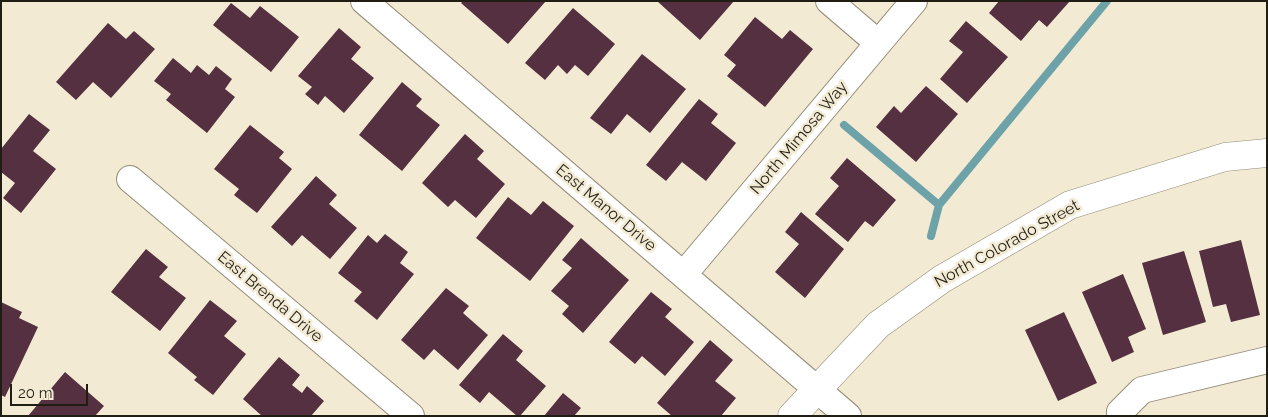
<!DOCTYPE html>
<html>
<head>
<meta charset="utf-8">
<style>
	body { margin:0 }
	#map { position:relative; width:1268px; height:417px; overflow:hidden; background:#f2ead3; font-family:Raleway,sans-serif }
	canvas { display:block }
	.frame { position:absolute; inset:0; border:2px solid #201d15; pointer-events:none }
	.scale { position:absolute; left:10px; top:384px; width:78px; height:22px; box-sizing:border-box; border:2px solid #201d15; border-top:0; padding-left:6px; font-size:15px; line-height:18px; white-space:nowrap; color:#201d15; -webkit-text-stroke:4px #f2ead3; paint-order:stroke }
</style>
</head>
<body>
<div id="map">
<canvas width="1268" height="417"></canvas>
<div class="frame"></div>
<div class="scale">20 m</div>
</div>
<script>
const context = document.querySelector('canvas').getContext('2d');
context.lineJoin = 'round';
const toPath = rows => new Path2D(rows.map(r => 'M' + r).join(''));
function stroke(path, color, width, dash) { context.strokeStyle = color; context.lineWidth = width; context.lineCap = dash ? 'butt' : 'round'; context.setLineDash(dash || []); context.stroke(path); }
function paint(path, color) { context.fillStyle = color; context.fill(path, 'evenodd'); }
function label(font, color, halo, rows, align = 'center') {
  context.font = font + ' Raleway,sans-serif'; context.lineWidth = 5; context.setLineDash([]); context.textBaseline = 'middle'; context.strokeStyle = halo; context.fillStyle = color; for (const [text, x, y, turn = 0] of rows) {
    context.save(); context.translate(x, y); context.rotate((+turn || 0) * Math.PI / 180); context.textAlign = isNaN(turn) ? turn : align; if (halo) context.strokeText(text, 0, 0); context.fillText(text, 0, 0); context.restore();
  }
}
stroke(toPath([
	[844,125,939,205],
	[931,236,939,205,1107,1]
]), '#6ea2a9', 8);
paint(toPath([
	[463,1,546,1,508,44,461,3],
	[657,1,734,1,700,40],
	[999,1,1070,1,1047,27,1039,20,1021,41,989,13],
	[231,3,250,18,260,6,299,37,271,72,213,25],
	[573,8,615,44,588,76,575,65,567,74,558,65,545,80,525,63],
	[755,17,782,39,790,30,813,49,765,107,727,76,736,65,724,55],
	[966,21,1008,57,967,103,940,79,963,52,949,41],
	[108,23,126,39,134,31,155,49,111,98,93,82,76,100,56,82],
	[339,28,361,47,351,59,374,78,344,113,325,96,318,105,305,94,312,87,298,76],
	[642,54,686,89,650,133,627,114,611,134,590,118],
	[173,58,191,73,197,65,209,75,216,66,232,79,225,89,235,97,207,133,166,100,171,94,154,81],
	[402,82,422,99,416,106,440,125,402,171,359,135],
	[926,86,958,114,916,162,876,127,894,106,901,113],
	[699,99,718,114,711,123,736,143,706,181,682,162,666,181,646,165],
	[29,114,50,130,33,151,56,169,21,213,3,198,15,183,1,172,1,149],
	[250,125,284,152,279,158,292,169,257,213,234,195,239,189,214,169],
	[465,134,484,151,477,159,505,184,476,218,455,200,448,207,422,183],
	[847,158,896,200,873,227,865,221,848,242,815,214,839,186,830,178],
	[316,176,337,195,329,204,357,228,330,259,302,235,292,246,271,227],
	[508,197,531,215,543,201,574,226,530,281,476,238],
	[801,212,844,249,805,298,775,272,799,244,785,232],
	[385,234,408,252,400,263,414,274,377,320,354,301,362,292,338,273,368,235,377,243],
	[581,238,629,280,583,333,562,314,569,306,551,291,572,268,562,260],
	[1241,240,1260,315,1231,322,1226,304,1213,307,1199,251],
	[146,249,168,267,159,277,186,298,160,331,111,292],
	[1184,251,1206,322,1163,335,1142,263],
	[1123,274,1146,329,1128,337,1134,352,1112,362,1082,292],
	[446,288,469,306,463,313,488,335,458,370,434,349,424,360,401,340],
	[651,292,672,309,665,317,694,342,665,376,642,356,635,364,609,342],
	[210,300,237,321,224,336,246,354,213,395,194,380,197,377,168,353],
	[1,302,22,312,19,318,38,327,5,397,1,395],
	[1064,312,1097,383,1058,401,1025,330],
	[503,334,523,351,516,360,546,386,520,416,517,416,489,392,480,403,459,385],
	[710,340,733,360,715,381,736,398,721,416,672,416,657,403],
	[279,357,300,375,292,385,302,393,307,386,324,401,311,416,262,416,243,399],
	[65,372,104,406,95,416,28,416],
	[563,393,581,408,574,416,544,416]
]), '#543040');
const street = toPath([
	[364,1,848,416],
	[829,1,878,43],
	[130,179,411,416],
	[684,274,914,1],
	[1121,416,1120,412,1142,390,1267,360]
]);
const secondary = toPath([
	[792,416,878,325,942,279,1070,205,1225,157,1267,153]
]);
stroke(street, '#948d78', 28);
stroke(secondary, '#948d78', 29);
stroke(street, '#fff', 26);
stroke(secondary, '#fff', 28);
label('16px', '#201d15', '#f2ead3', [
	["North Mimosa Way",799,138,-50],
	["East Manor Drive",606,208,40],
	["North Colorado Street",1007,244,-29],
	["East Brenda Drive",270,297,40]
]);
</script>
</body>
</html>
